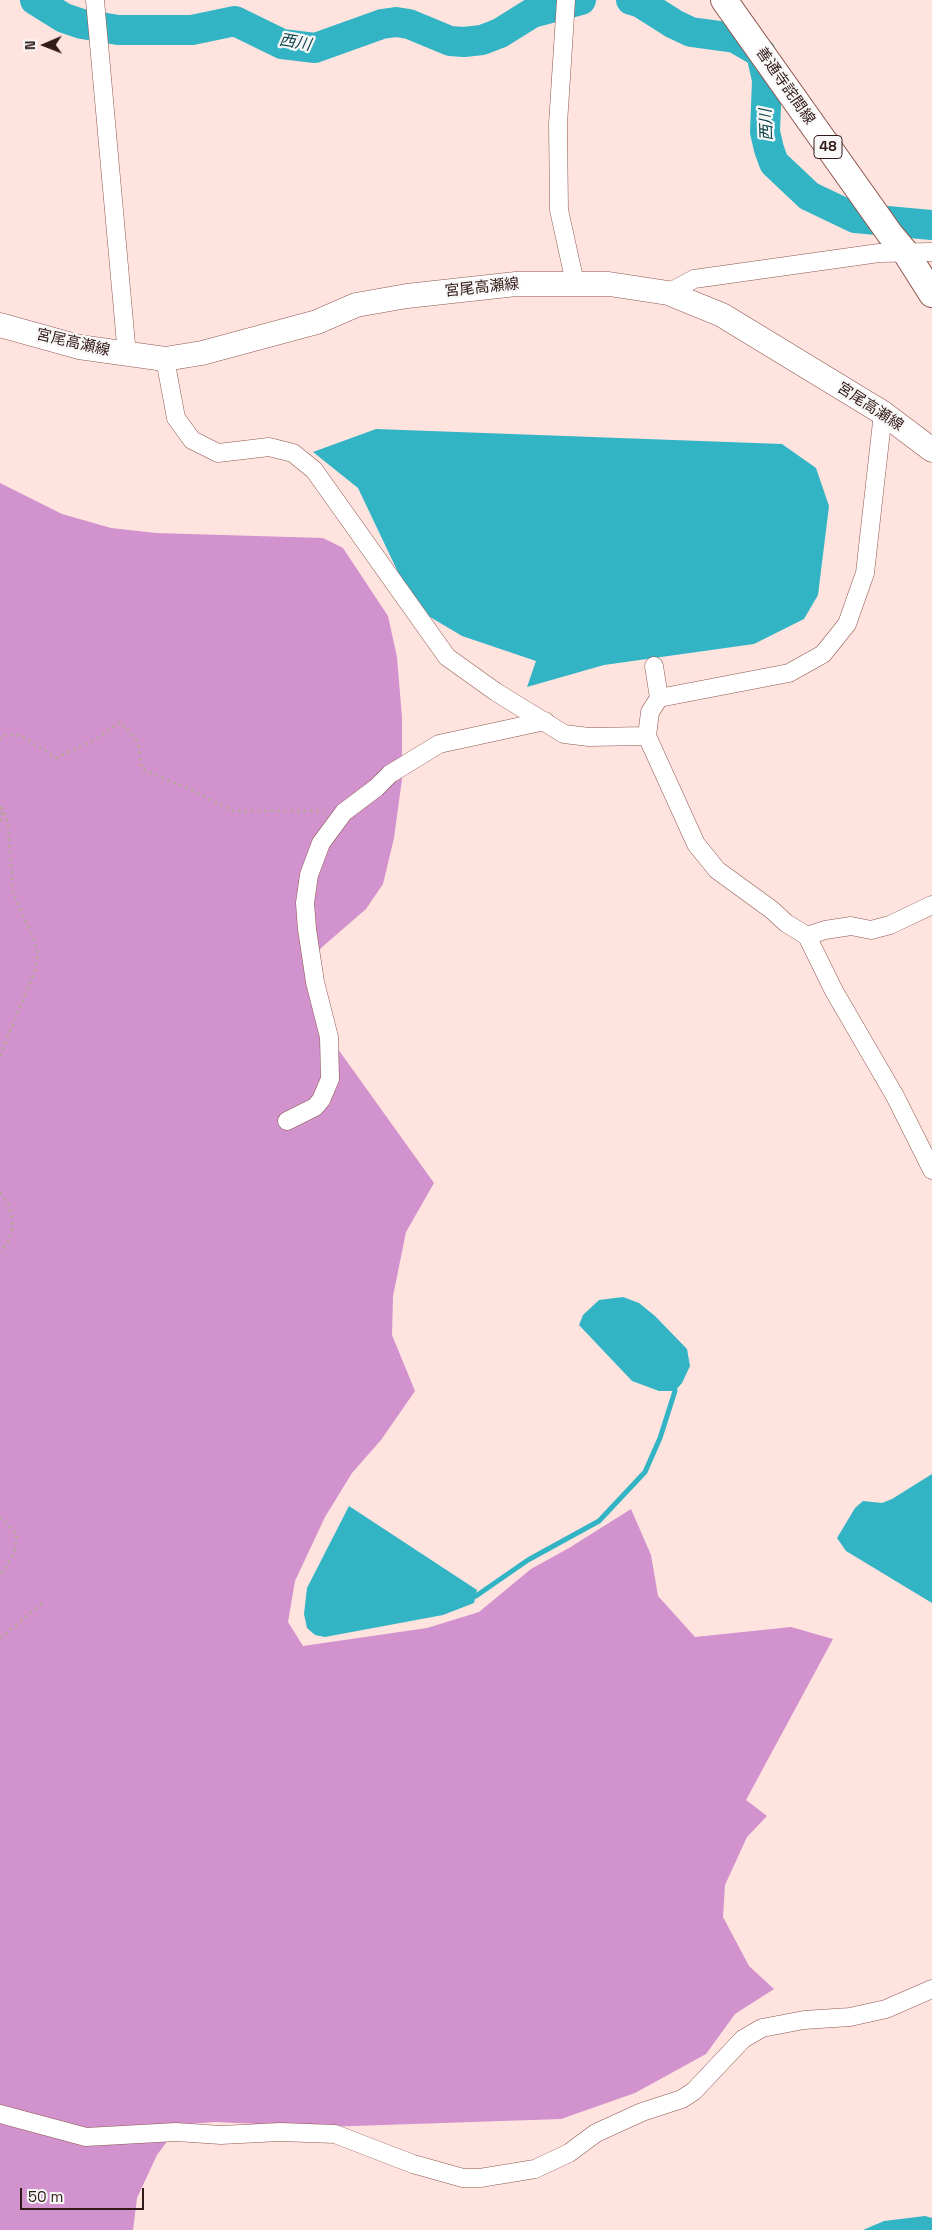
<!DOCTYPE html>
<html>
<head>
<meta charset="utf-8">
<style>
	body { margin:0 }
	#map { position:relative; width:932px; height:2230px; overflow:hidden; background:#ffe3df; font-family:"Space Grotesk",sans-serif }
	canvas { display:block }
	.north { position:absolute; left:20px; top:20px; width:50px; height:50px; -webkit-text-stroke:4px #f8f8f8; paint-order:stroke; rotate:269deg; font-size:14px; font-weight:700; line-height:20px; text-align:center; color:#321a17 }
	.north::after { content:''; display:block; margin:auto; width:18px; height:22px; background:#321a17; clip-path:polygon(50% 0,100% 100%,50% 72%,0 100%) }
	.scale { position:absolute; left:20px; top:2188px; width:124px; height:22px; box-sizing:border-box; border:2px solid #321a17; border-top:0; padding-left:6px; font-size:15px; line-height:18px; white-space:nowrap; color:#321a17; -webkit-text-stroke:4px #f8f8f8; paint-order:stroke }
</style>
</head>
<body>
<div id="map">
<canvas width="932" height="2230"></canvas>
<div class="north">N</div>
<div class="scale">50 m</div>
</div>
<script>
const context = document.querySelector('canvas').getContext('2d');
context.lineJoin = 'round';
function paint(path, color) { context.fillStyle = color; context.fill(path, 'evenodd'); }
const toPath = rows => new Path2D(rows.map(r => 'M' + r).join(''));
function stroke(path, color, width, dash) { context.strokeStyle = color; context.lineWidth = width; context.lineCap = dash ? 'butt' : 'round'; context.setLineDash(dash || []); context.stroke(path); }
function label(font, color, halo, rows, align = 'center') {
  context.font = font + ' "Space Grotesk","Noto Sans JP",sans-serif'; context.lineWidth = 4.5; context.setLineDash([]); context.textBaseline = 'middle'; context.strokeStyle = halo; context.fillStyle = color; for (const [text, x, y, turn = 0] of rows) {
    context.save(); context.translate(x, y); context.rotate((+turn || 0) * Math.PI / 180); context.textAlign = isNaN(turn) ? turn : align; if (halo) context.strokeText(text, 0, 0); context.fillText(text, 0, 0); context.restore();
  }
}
paint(toPath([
	[0,483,62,514,111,528,156,533,323,538,343,548,388,616,397,657,402,718,402,779,394,838,383,884,366,909,321,948,311,967,320,1024,434,1183,406,1232,393,1296,392,1335,415,1391,381,1440,352,1473,325,1517,295,1581,288,1622,303,1646,427,1628,479,1612,531,1569,569,1548,631,1509,651,1555,658,1596,695,1637,791,1627,833,1639,746,1800,767,1816,747,1837,725,1885,723,1917,749,1966,774,1989,735,2014,706,2054,635,2093,561,2119,324,2127,215,2122,189,2124,171,2136,157,2155,137,2198,133,2230,0,2230]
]), '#d292ce');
paint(toPath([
	[376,429,782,444,816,468,829,506,818,595,804,619,754,644,604,665,527,687,536,661,462,636,415,608,358,488,313,452],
	[623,1297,639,1303,655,1316,687,1349,690,1366,682,1383,675,1391,659,1391,632,1381,579,1325,583,1315,599,1300],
	[932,1474,932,1603,846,1551,837,1538,855,1508,863,1501,882,1503,892,1499],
	[349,1506,477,1590,474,1603,443,1615,325,1637,315,1635,307,1628,304,1614,307,1588],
	[925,2216,932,2218,932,2230,863,2230,884,2221]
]), '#32b4c5');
stroke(toPath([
	[476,1596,528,1560,599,1521,645,1472,660,1438,675,1391]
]), '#32b4c5', 5);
stroke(toPath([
	[35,0,64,18,82,24,118,30,192,30,235,21,282,44,315,48,382,24,396,22,409,24,450,41,464,42,482,40,500,33,532,13,581,0],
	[631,0,641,3,674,24,691,32,735,38,761,53,767,80,765,132,769,149,774,163,809,196,855,218,932,225]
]), '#32b4c5', 30);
const minor = toPath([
	[95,0,127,355],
	[566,0,558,124,559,210,575,283],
	[668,293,694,279,879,253,932,252],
	[165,359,176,418,192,440,218,453,269,447,293,453,314,470,447,657,496,692,564,734,589,737,647,736],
	[883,413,865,573,847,624,823,654,789,673,659,698,650,712,647,736,696,844,717,870,772,910,786,923,807,936,834,991,895,1096,932,1170],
	[654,666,659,698],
	[807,936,825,930,851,926,871,930,890,925,932,905],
	[287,1121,315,1107,321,1100,330,1079,329,1037,315,982,307,929,305,903,309,875,321,843,344,812,376,788,390,774,439,744,545,721],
	[0,2114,86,2137,176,2132,221,2135,280,2132,335,2134,413,2164,463,2178,480,2178,535,2169,569,2153,596,2133,642,2112,682,2099,694,2091,743,2039,762,2028,804,2020,850,2017,886,2009,932,1989]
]);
const secondary = toPath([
	[0,325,79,347,165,359,202,353,317,322,356,305,407,296,516,284,609,284,668,293,722,315,883,413,932,450]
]);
const primary = toPath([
	[724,0,890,234,906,253,932,294]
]);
stroke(minor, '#8f564f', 19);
stroke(secondary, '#8f564f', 25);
stroke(primary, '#8f564f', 28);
stroke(toPath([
	[0,740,3,735,20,735,56,758,98,738,120,722,138,742,142,769,185,787,233,811,324,811],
	[0,806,2,814,0,825],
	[0,1056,36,968,38,953,33,937,13,893,8,823,2,808],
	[0,1193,9,1205,13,1225,8,1243,0,1252],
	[0,1517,17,1534,14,1554,0,1576],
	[0,1638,44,1602]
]), '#bba09d', 3, [2.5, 4]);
stroke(minor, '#fff', 18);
stroke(secondary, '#fff', 24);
stroke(primary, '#fff', 26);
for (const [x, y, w] of [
	[828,147,28]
]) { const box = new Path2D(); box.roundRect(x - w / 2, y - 11.5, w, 23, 4); context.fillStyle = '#f8f8f8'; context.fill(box); stroke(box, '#321a17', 1); }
label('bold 14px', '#321a17', null, [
	["48",828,147]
]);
label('15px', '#321a17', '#f8f8f8', [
	["善通寺詫間線",785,86,55],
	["宮尾高瀬線",482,288,-6],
	["宮尾高瀬線",73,343,13],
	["宮尾高瀬線",870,407,33]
]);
label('italic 16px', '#0e454d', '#f8f8f8', [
	["西川",295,43,10],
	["西川",767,125,-92]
]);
</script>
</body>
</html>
